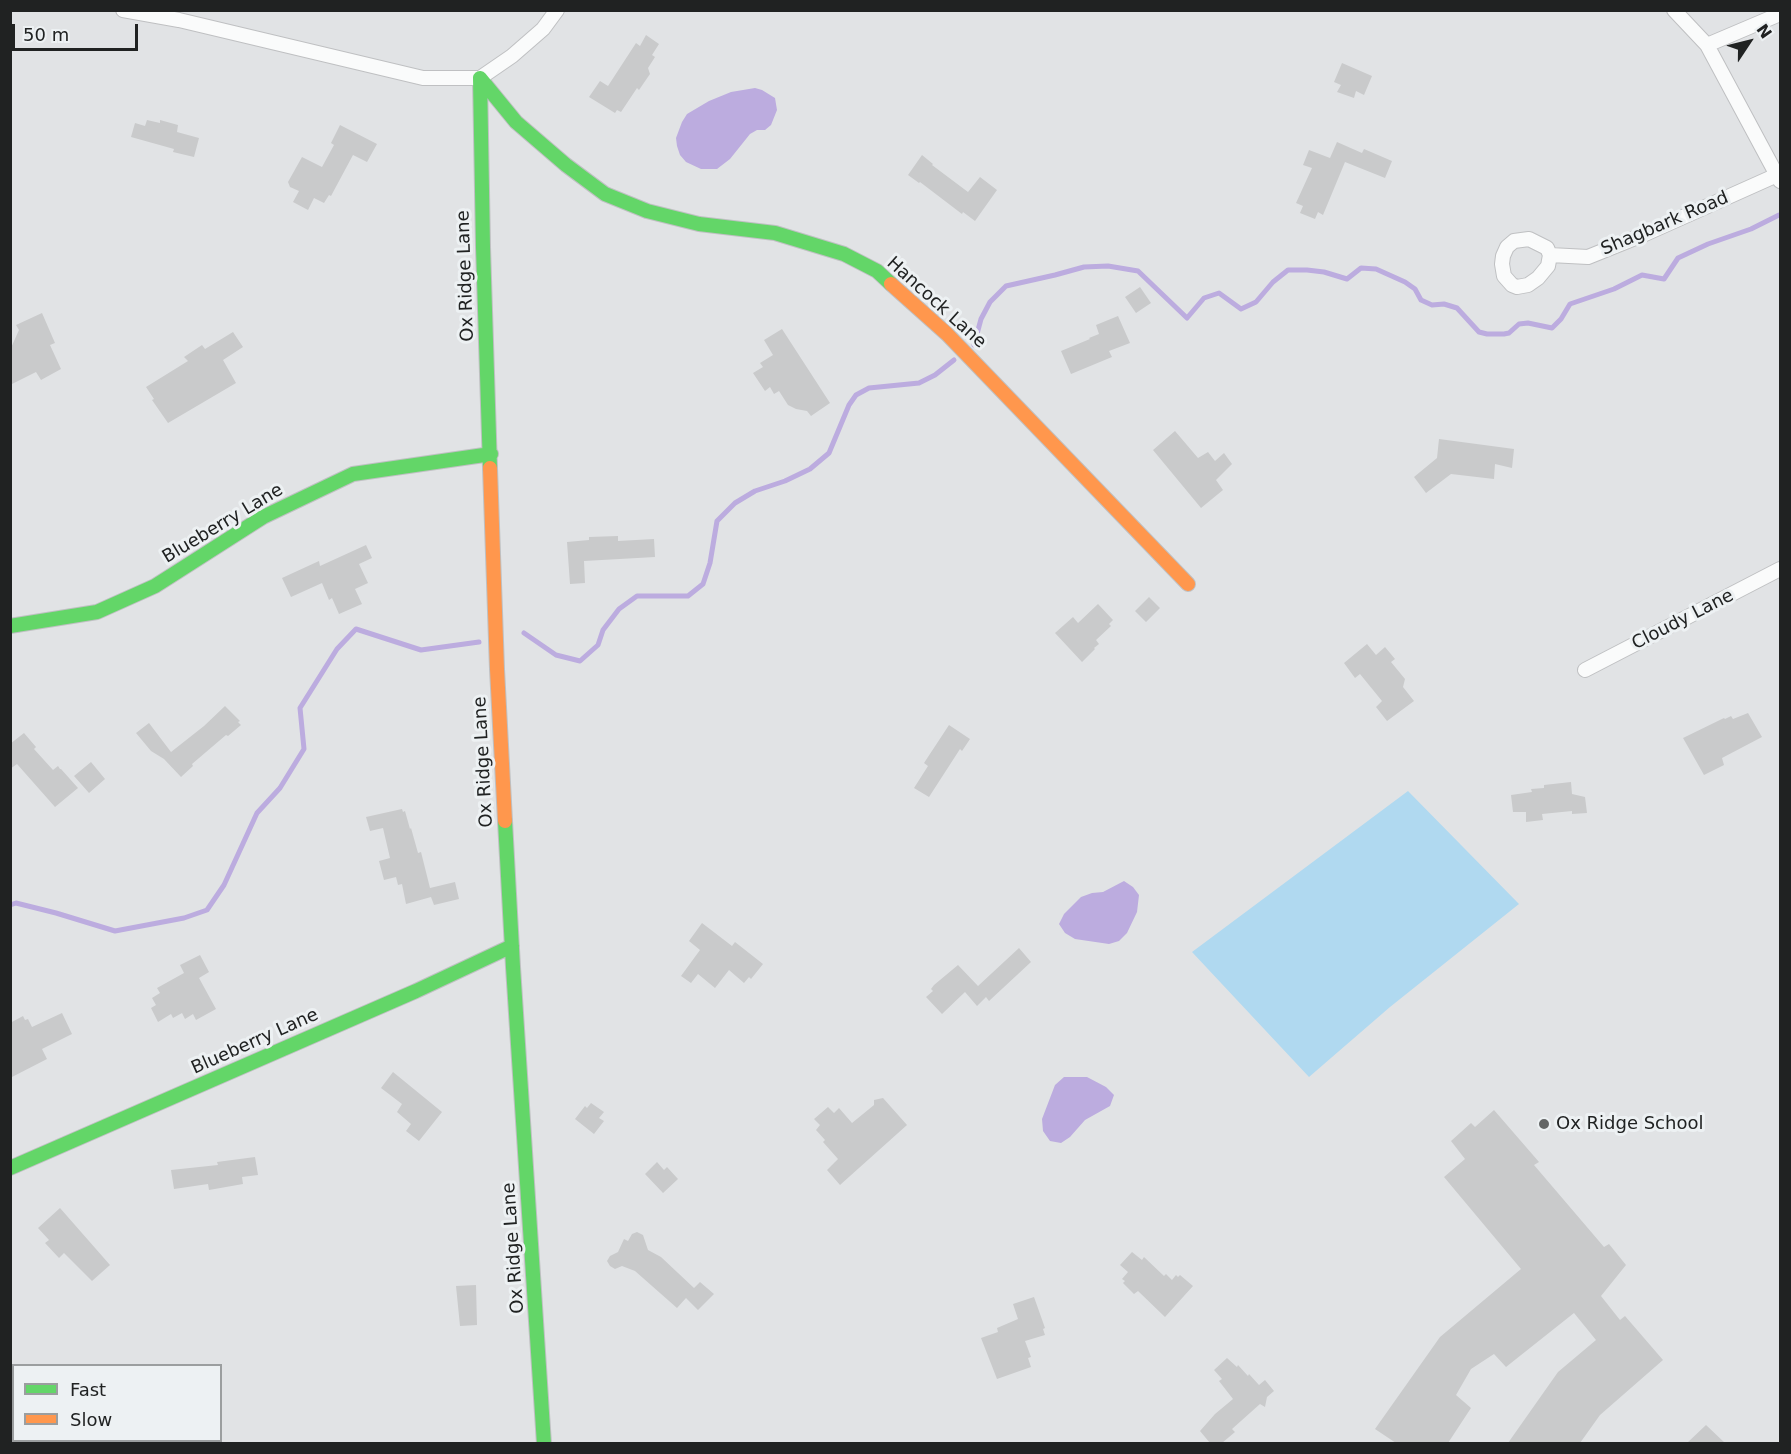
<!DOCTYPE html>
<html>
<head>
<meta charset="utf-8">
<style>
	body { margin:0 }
	#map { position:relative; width:1791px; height:1454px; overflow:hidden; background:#e1e3e5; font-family:"DejaVu Sans",sans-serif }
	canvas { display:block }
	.frame { position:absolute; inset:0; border:12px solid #202222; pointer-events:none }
	.legend { position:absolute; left:12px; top:1364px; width:210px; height:78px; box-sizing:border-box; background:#edf1f3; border:2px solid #9b9e9f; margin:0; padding:8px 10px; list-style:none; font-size:18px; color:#202222 }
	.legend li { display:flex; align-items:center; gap:12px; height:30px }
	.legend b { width:30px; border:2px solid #9b9e9f }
	.north { position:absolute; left:1719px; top:12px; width:60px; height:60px; -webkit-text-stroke:4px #edf1f3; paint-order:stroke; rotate:55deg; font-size:16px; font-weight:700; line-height:24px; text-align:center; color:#202222 }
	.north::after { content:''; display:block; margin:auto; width:21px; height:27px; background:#202222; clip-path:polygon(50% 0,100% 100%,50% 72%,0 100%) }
	.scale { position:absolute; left:12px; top:24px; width:126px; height:27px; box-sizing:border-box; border:3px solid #202222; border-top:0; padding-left:8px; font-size:18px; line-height:21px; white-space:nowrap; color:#202222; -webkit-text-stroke:4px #edf1f3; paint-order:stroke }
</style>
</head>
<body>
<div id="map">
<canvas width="1791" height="1454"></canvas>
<div class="frame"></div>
<ul class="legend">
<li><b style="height:8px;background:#63d668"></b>Fast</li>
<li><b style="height:8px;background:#ff974d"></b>Slow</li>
</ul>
<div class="north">N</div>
<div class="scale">50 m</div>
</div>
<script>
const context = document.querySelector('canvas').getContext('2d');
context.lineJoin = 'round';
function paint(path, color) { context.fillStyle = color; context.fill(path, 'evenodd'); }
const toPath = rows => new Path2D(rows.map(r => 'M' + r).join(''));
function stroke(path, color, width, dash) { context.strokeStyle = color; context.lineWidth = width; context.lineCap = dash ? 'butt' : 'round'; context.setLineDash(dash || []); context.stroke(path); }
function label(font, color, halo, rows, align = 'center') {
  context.font = font + ' "DejaVu Sans",sans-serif'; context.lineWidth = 6; context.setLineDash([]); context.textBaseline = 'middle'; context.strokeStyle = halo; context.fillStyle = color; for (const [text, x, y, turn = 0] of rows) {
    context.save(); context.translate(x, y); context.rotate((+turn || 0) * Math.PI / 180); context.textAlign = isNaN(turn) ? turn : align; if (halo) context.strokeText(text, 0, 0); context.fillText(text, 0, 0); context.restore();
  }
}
paint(toPath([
	[1408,791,1519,904,1390,1007,1309,1077,1192,952]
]), '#b0d9f0');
paint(toPath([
	[755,88,762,90,775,98,777,110,771,125,765,130,757,130,750,134,730,159,717,169,701,169,686,162,680,155,677,146,676,138,682,122,687,114,709,101,731,92],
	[1124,881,1133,887,1139,895,1137,912,1127,933,1119,941,1109,944,1075,939,1065,933,1059,924,1064,914,1081,897,1092,893,1103,892],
	[1064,1077,1087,1077,1106,1087,1114,1095,1110,1106,1085,1120,1070,1137,1061,1143,1050,1141,1043,1131,1042,1119,1055,1085]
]), '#bcacdf');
stroke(toPath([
	[974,345,981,319,990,302,1006,286,1055,275,1084,267,1108,266,1138,271,1187,318,1204,298,1219,293,1241,309,1256,302,1273,282,1288,270,1307,270,1324,272,1347,279,1361,268,1376,269,1405,282,1415,289,1421,300,1432,305,1444,304,1457,308,1479,332,1487,334,1504,334,1509,333,1519,324,1528,323,1552,328,1561,319,1570,304,1614,289,1642,275,1664,279,1678,258,1708,244,1751,229,1779,215],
	[524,633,556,655,580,661,598,645,603,630,619,609,637,596,688,596,703,584,710,563,717,521,735,503,755,491,785,481,810,469,829,453,849,405,856,395,869,388,919,383,935,375,954,360],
	[10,905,16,903,56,913,115,931,184,918,207,910,224,885,257,813,280,788,304,749,300,708,337,649,356,629,421,650,479,642]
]), '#bcacdf', 5);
paint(toPath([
	[646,35,659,44,652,55,655,57,648,68,650,74,639,90,637,88,621,112,617,110,615,113,589,97,600,81,608,86,636,43,640,46],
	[1342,63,1372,76,1364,95,1356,91,1354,98,1337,92,1341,85,1334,82],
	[147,120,160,123,160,120,178,125,177,132,199,138,194,157,173,152,174,149,131,137,135,123,145,126],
	[340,125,377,144,367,162,353,155,331,196,329,195,324,203,314,198,308,210,293,202,299,191,290,187,288,182,302,157,322,167,334,145,331,143],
	[1337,142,1362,153,1364,149,1392,161,1385,178,1345,162,1323,215,1318,212,1315,219,1300,213,1303,206,1296,203,1312,168,1303,165,1309,150,1330,158],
	[922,155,933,164,932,165,968,192,980,177,997,190,975,221,963,212,962,214,920,182,919,183,908,175],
	[1140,287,1151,303,1136,313,1125,297],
	[42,313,55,343,50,345,61,369,41,380,36,372,10,385,10,350,19,330,16,325],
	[1118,316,1130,343,1109,351,1112,357,1071,374,1061,351,1090,339,1089,338,1099,334,1096,325],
	[782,329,830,403,811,416,807,411,796,409,788,405,779,391,774,394,770,387,765,391,753,373,763,367,760,363,773,355,764,340],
	[233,332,243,347,223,360,236,383,168,423,152,400,154,399,146,387,188,361,184,357,202,345,205,349],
	[1175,431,1198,458,1208,452,1215,461,1224,453,1232,464,1216,480,1223,490,1201,508,1153,450],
	[1439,439,1514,449,1512,468,1495,464,1494,479,1451,474,1426,493,1414,477,1437,458],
	[618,536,618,541,654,539,655,557,584,561,585,583,570,584,567,542,589,540,589,537],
	[366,545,372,558,359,564,368,583,355,589,362,604,339,614,332,598,329,600,322,583,291,597,282,578,319,561,320,566],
	[1149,597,1160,608,1146,622,1135,611],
	[1098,604,1113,620,1109,624,1111,626,1096,640,1099,644,1094,648,1095,649,1082,662,1055,633,1073,617,1078,623],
	[1367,644,1376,655,1385,647,1395,659,1391,662,1405,679,1403,687,1414,701,1387,721,1376,707,1382,701,1360,674,1355,678,1344,663],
	[225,706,240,721,238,722,241,725,228,736,226,735,192,764,193,766,181,777,164,759,151,751,136,733,149,723,171,752,204,726],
	[1748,713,1762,737,1722,758,1724,765,1704,775,1683,738,1724,718,1725,719,1731,716,1733,719],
	[949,725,970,739,962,751,960,749,929,797,914,788,928,766,924,763],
	[24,733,36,747,34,749,53,770,58,766,60,769,61,769,78,788,55,807,17,764,10,769,10,744],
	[91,762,105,779,89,793,74,776],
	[1571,782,1572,794,1585,797,1587,813,1572,814,1572,811,1542,814,1543,820,1526,822,1526,812,1513,812,1511,795,1532,792,1531,789,1544,788,1544,785],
	[402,809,403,812,405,811,410,829,411,828,418,853,421,852,430,888,455,882,459,899,434,905,431,897,406,904,402,884,398,885,396,877,384,880,379,861,390,858,383,828,370,831,366,817],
	[702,923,732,946,735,942,763,964,751,979,749,977,744,983,729,970,715,988,698,974,691,983,681,976,700,950,689,941],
	[1019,948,1031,962,989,1001,986,997,977,1006,965,992,942,1014,926,997,933,991,931,989,934,985,958,965,978,986],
	[200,955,209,972,199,978,216,1009,196,1020,193,1014,185,1019,182,1013,173,1018,171,1014,158,1022,151,1008,156,1005,152,998,160,993,157,988,184,973,180,965],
	[62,1013,72,1034,42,1049,47,1059,10,1078,10,1023,23,1016,25,1020,28,1019,32,1027],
	[393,1072,442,1112,419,1141,406,1131,411,1124,397,1112,402,1104,381,1088],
	[883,1098,907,1125,840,1185,827,1170,838,1159,823,1142,825,1140,816,1130,820,1125,814,1119,828,1107,834,1113,839,1108,852,1123,874,1105,874,1100],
	[591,1103,604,1112,599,1118,604,1121,594,1134,575,1119,585,1106,587,1108],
	[1494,1110,1539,1162,1534,1165,1604,1247,1609,1244,1626,1265,1601,1296,1620,1320,1625,1316,1663,1360,1600,1415,1580,1443,1508,1443,1558,1372,1596,1340,1574,1313,1506,1367,1494,1354,1471,1369,1456,1395,1471,1408,1448,1443,1396,1443,1375,1429,1440,1337,1521,1269,1444,1177,1465,1159,1451,1141,1471,1123,1475,1127],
	[255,1157,258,1175,242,1177,243,1184,209,1190,208,1184,174,1189,171,1170,218,1165,217,1162],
	[657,1162,664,1170,667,1167,678,1179,663,1193,645,1174],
	[60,1208,110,1265,92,1281,64,1253,59,1258,45,1243,49,1240,38,1228],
	[637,1232,643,1235,648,1250,661,1257,694,1288,700,1282,714,1294,698,1310,686,1298,677,1308,635,1271,622,1266,615,1269,610,1266,607,1261,610,1256,618,1252,624,1239,628,1241,632,1234],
	[1132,1252,1142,1260,1144,1257,1164,1276,1166,1274,1172,1280,1176,1275,1178,1277,1180,1275,1193,1286,1165,1317,1138,1291,1134,1294,1123,1283,1125,1281,1122,1279,1128,1272,1120,1265],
	[476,1285,477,1325,460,1326,456,1286],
	[1034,1297,1045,1328,1043,1329,1045,1335,1025,1341,1031,1357,1028,1358,1031,1367,997,1379,981,1338,998,1332,997,1328,1018,1319,1013,1304],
	[1227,1358,1237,1367,1238,1365,1248,1376,1249,1374,1259,1385,1265,1380,1274,1391,1267,1397,1265,1407,1260,1404,1232,1429,1235,1432,1222,1443,1210,1443,1200,1431,1215,1414,1233,1399,1219,1381,1222,1379,1214,1370],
	[1706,1425,1725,1443,1687,1443]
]), '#c9cacb');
const street = toPath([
	[123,10,179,20,423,78,480,78,512,56,543,29,557,10],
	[1674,10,1707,45,1780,181],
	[1707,45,1780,14],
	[1550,255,1547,248,1529,239,1514,241,1507,247,1503,256,1502,264,1504,276,1512,285,1517,287,1528,285,1538,278,1548,266,1550,255,1588,257,1645,234,1777,175],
	[1585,670,1780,569]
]);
const fast = toPath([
	[480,78,483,247,490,468],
	[480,78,516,122,566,165,605,194,647,211,699,224,775,233,844,254,877,271,891,284],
	[10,626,97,612,155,586,263,517,353,474,491,454],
	[505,821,513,967,544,1444],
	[10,1168,416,991,512,946]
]);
const slow = toPath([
	[891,284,947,334,1188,584],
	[490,468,497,669,505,821]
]);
stroke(street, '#bfc0c2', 16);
stroke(fast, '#bfc0c2', 16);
stroke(slow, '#bfc0c2', 16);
stroke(street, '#fafbfb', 14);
stroke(fast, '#63d668', 14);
stroke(slow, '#ff974d', 14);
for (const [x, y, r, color] of [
	[1544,1124,6,"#646666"]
]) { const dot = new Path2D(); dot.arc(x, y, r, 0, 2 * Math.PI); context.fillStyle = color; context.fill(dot); stroke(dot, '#edf1f3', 2); }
label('18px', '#202222', '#edf1f3', [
	["Shagbark Road",1665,224,-23],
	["Ox Ridge Lane",466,276,-92],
	["Hancock Lane",936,303,42],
	["Blueberry Lane",223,524,-31],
	["Cloudy Lane",1683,620,-27],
	["Ox Ridge Lane",484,762,-93],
	["Blueberry Lane",255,1042,-24],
	["Ox Ridge Lane",514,1248,-94]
]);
label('18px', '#202222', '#edf1f3', [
	["Ox Ridge School",1556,1124]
], 'left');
</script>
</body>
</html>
